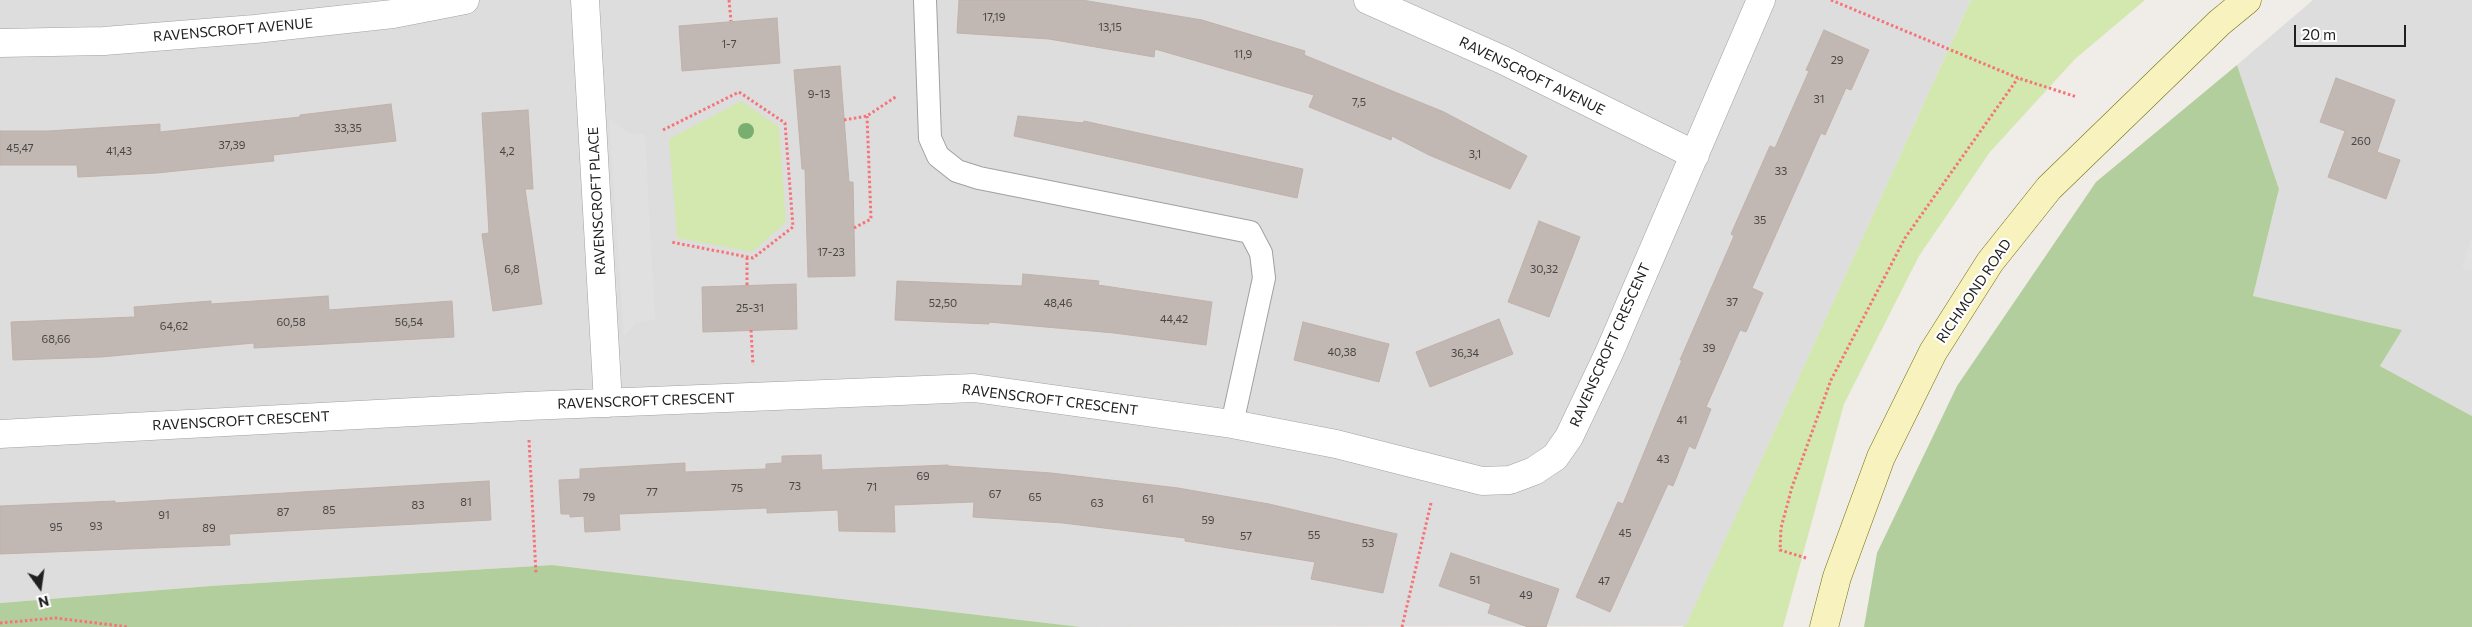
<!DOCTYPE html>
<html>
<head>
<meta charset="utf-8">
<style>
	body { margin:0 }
	#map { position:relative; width:2472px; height:627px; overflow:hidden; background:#f0ece7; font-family:Commissioner,sans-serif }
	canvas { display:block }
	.north { position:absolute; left:15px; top:562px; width:50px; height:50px; -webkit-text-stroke:4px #fff; paint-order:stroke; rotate:166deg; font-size:14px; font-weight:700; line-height:20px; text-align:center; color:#202020 }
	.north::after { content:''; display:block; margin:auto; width:18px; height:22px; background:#202020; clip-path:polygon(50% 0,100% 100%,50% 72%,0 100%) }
	.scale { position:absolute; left:2294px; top:25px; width:112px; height:22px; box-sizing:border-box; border:2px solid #202020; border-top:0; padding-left:6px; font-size:15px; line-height:18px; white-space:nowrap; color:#202020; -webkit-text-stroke:4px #fff; paint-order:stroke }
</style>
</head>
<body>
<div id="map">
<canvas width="2472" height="627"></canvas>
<div class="north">N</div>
<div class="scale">20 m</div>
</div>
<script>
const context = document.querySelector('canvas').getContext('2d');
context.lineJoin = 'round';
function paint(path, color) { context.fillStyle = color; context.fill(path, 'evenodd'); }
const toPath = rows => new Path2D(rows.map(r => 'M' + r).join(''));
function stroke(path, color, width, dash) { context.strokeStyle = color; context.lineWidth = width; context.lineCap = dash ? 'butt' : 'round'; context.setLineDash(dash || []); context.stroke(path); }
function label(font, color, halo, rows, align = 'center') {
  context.font = font + ' Commissioner,sans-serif'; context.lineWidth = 4.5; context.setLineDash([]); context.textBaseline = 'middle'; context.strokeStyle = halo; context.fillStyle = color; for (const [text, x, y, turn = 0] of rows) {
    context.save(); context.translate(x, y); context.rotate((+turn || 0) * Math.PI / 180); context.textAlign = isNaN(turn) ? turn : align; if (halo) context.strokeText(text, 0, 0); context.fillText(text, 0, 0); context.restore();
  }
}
paint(toPath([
	[0,0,1971,0,1686,626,1081,627,552,565,210,586,0,603],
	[2313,0,2472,0,2472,416,2380,366,2401,330,2253,296,2279,189,2237,65]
]), '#dedddd');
paint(toPath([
	[1971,0,2145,0,2075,59,1990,152,1919,256,1844,404,1783,627,1682,627,1686,625],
	[741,101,779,127,786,222,752,252,677,238,669,139]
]), '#d3e8af');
paint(toPath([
	[2237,65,2279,189,2253,296,2402,330,2380,366,2472,416,2472,627,1864,627,1877,553,1957,386,2096,182],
	[552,565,1081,627,0,627,0,603,210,586]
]), '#b3ce9d');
paint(toPath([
	[609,118,627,132,645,135,655,319,637,322,624,336],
	[2472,237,2472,271,2462,268]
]), '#e0e0e0');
const building = toPath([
	[959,0,1082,0,1202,20,1305,51,1304,55,1444,112,1527,156,1510,189,1429,155,1392,136,1391,140,1309,107,1314,95,1155,49,1154,57,1049,39,957,33,959,0],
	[777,18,780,63,682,71,679,26,777,18],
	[1824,30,1869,50,1851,90,1846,88,1825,135,1821,133,1752,288,1763,293,1746,332,1740,330,1706,407,1711,409,1695,449,1689,446,1673,486,1668,484,1610,612,1576,597,1618,502,1623,504,1682,360,1680,360,1734,236,1731,234,1770,146,1775,148,1809,71,1806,70,1824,30],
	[840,66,849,182,853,182,855,276,808,277,805,169,802,169,794,70,840,66],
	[2336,78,2395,100,2377,152,2400,160,2386,199,2328,177,2345,131,2320,122,2336,78],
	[391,104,396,141,273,155,274,161,157,173,78,177,77,165,0,165,0,131,48,131,160,124,160,132,300,117,300,115,391,104],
	[528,110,533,189,525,189,542,304,493,311,482,234,489,233,482,113,528,110],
	[1018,116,1083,123,1084,121,1303,169,1297,198,1014,136,1018,116],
	[1539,221,1580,237,1549,317,1508,302,1539,221],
	[1023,274,1099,281,1098,285,1212,302,1206,345,1114,333,989,322,989,324,895,320,897,281,1022,286,1023,274],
	[796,284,797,329,703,332,702,287,796,284],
	[328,296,329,310,452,301,454,337,254,348,254,343,101,357,13,360,11,322,135,317,134,307,211,301,211,304,328,296],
	[1499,319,1513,354,1430,387,1416,352,1499,319],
	[1303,322,1389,344,1379,382,1294,360,1303,322],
	[821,455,822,470,948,465,948,466,1051,473,1178,488,1269,504,1397,534,1383,593,1311,579,1315,562,1185,541,1185,538,1063,523,973,517,974,502,894,505,895,532,839,531,838,510,767,513,767,508,619,514,620,530,585,532,584,516,570,517,570,514,561,514,559,480,580,479,580,469,685,463,685,472,766,469,766,464,782,463,782,456,821,455],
	[489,481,491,520,229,534,230,545,0,554,0,506,115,501,115,503,489,481],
	[1451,553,1559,589,1546,627,1528,627,1488,613,1491,604,1439,586,1451,553]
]);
paint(building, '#c1b7b3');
stroke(building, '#c1b1aa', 1);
const service = toPath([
	[925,0,930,138,938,156,957,171,979,178,1250,232,1261,253,1264,278,1232,424]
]);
const minor = toPath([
	[585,0,608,403],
	[1368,0,1503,60,1695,155],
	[0,43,104,41,255,29,393,14,465,0],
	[0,434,527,406,974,388,1232,424,1336,444,1482,481,1510,480,1534,471,1555,457,1569,437,1609,353,1761,0]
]);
const secondary = toPath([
	[1824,627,1837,577,1881,457,1933,352,1990,262,2049,188,2219,23,2247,0]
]);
stroke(service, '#a1a1a1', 24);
stroke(minor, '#a1a1a1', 29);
stroke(secondary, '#757109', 29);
stroke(toPath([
	[729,0,731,21],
	[1831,0,2018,78,2077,97],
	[844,120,867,116,897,96],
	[663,130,739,92,785,123,793,227,753,258,671,242],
	[854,228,871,219,867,116],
	[747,285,747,257],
	[751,330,753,365],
	[529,440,536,574],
	[1806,558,1780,550,1781,528,1792,487,1831,380,1905,238,2018,78],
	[0,623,55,618,129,627],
	[1402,627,1431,503]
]), '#f57379', 3, [2.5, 2.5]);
stroke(service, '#fff', 22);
stroke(minor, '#fff', 28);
stroke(secondary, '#f7f2be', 28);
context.fillStyle = '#79ae71';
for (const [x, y] of [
	[746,131]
]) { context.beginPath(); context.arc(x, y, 8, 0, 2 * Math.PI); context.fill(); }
label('11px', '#484645', null, [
	["17,19",994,17],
	["13,15",1110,27],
	["1-7",729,44],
	["11,9",1243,54],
	["29",1837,60],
	["9-13",819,94],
	["31",1819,99],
	["7,5",1359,102],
	["33,35",348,128],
	["260",2361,141],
	["37,39",232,145],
	["45,47",20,148],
	["41,43",119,151],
	["4,2",507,151],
	["3,1",1475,154],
	["33",1781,171],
	["35",1760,220],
	["17-23",831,252],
	["6,8",512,269],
	["30,32",1544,269],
	["37",1732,302],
	["52,50",943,303],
	["48,46",1058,303],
	["25-31",750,308],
	["44,42",1174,319],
	["60,58",291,322],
	["56,54",409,322],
	["64,62",174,326],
	["68,66",56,339],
	["39",1709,348],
	["40,38",1342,352],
	["36,34",1465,353],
	["41",1682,420],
	["43",1663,459],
	["69",923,476],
	["73",795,486],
	["71",872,487],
	["75",737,488],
	["77",652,492],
	["67",995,494],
	["79",589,497],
	["65",1035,497],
	["61",1148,499],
	["81",466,502],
	["63",1097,503],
	["83",418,505],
	["85",329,510],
	["87",283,512],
	["91",164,515],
	["59",1208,520],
	["93",96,526],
	["95",56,527],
	["89",209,528],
	["45",1625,533],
	["55",1314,535],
	["57",1246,536],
	["53",1368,543],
	["51",1475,580],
	["47",1604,581],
	["49",1526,595]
]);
label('14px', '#202020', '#fff', [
	["RAVENSCROFT AVENUE",233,30,-5],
	["RAVENSCROFT AVENUE",1532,76,26],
	["RAVENSCROFT PLACE",597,201,-93],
	["RICHMOND ROAD",1974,291,-56],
	["RAVENSCROFT CRESCENT",1610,345,-66],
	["RAVENSCROFT CRESCENT",1050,400,7],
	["RAVENSCROFT CRESCENT",646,401,-2],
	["RAVENSCROFT CRESCENT",241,421,-3]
]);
</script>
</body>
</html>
